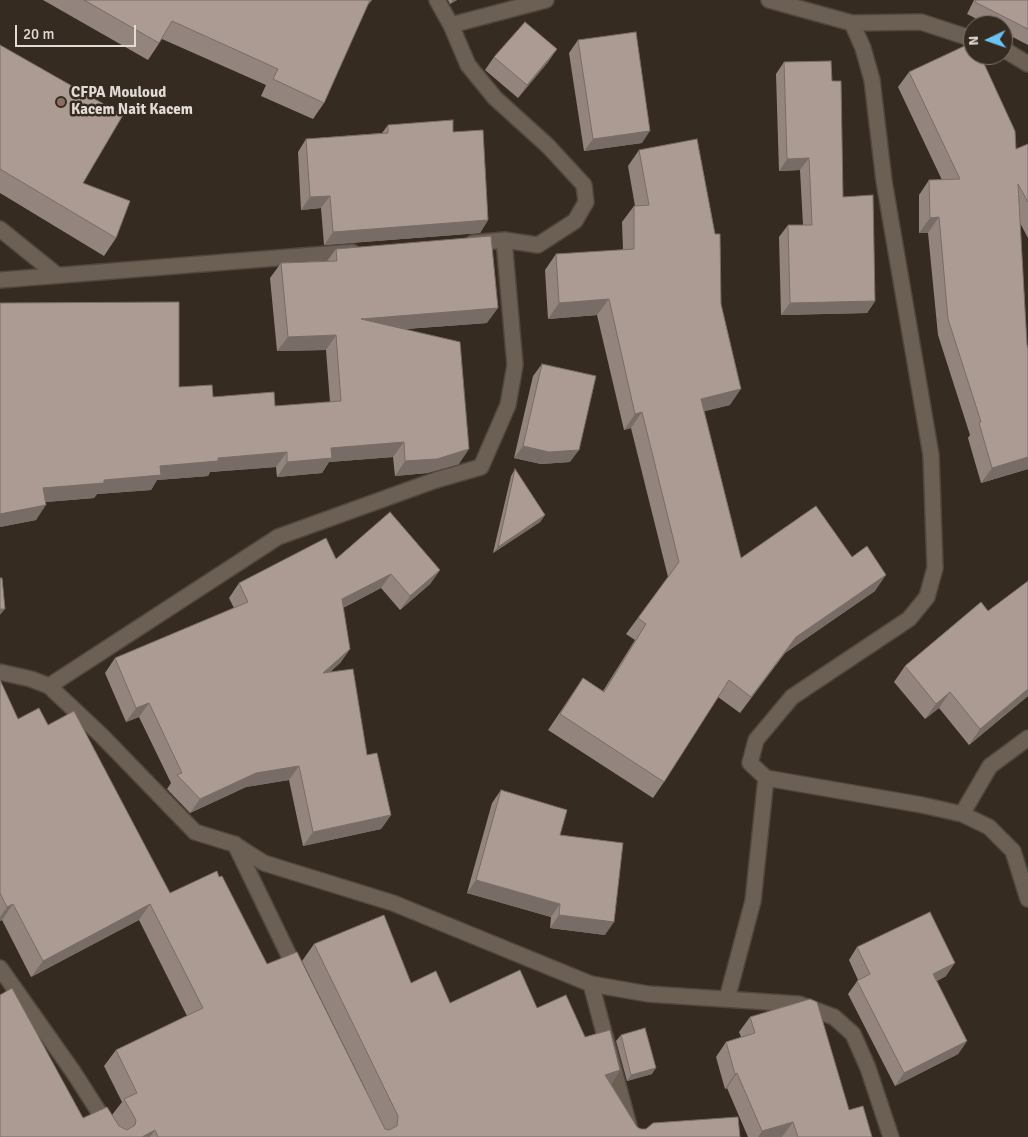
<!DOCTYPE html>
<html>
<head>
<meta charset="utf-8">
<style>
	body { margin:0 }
	#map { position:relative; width:1028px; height:1137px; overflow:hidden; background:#352b21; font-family:Signika,sans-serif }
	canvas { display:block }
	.north { position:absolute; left:963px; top:15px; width:50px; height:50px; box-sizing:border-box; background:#352b21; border:1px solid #7a7169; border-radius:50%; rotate:267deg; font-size:14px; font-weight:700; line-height:20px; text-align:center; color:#e2dad4 }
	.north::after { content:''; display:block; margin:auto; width:18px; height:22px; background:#6cc3f2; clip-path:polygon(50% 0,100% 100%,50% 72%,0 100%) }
	.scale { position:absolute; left:15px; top:25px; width:121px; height:22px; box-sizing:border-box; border:2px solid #e2dad4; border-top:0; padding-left:6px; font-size:15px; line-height:18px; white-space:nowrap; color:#e2dad4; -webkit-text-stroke:4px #352b21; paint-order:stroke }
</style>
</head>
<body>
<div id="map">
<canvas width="1028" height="1137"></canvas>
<div class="north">N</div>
<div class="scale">20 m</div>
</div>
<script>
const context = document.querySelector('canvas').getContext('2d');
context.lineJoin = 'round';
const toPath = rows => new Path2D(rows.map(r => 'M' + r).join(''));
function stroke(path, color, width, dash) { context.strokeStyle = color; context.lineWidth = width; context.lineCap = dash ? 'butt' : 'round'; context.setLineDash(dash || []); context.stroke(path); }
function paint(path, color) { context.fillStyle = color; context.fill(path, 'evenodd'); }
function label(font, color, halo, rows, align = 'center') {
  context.font = font + ' Signika,sans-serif'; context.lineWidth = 5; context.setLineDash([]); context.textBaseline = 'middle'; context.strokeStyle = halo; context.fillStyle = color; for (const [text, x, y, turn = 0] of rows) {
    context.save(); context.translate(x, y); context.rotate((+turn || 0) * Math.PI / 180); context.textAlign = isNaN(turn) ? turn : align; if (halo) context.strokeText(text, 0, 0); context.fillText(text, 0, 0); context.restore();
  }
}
const lane = toPath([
	[0,229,57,275]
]);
const street = toPath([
	[437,0,451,25,468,65,495,98,548,146,584,185,586,202,575,221,538,245,504,240,473,243],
	[769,0,852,23,921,22,973,39],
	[852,23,863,48,872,80,884,181,931,455,935,568,927,597,909,619,792,697,756,740,750,763,766,778,922,805,962,814,989,827,1013,851,1028,899],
	[451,25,546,0],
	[1003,49,1028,64],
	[0,280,352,252],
	[0,672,31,679,49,686,102,736,195,832,234,844,264,863,393,903,591,984,648,994,799,1004,834,1017,853,1034,868,1068,891,1137],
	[49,686,278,537,436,480,481,467,508,405,515,365,504,240],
	[962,814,990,766,1028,738],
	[235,844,297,972],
	[0,968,74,1073,115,1137],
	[591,984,632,1137],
	[727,999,753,901,766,778]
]);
stroke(lane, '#50473f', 18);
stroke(street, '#50473f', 18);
stroke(lane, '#6c6054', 15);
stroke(street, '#6c6054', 15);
paint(toPath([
	[43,0,372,0,368,5,368,4,324,103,313,119,261,96,266,85,162,39,148,60],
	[448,0,457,0,450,4],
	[974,0,1028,0,1028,45,1003,32,1003,25,989,25,967,14],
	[578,40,642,143,584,151,569,53],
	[0,45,116,238,104,256,0,193],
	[557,49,548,62,518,98,485,70,494,57],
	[784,62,832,81,843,197,875,301,867,313,781,315,779,237,788,225,803,225,800,170,779,171,776,74],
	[909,72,1016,149,1028,144,1028,238,1020,223,1027,345,1028,349,1028,469,981,483,968,438,970,435,938,335,928,233,919,233,919,195,929,180,942,180,898,87],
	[388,125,453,132,488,220,480,233,324,245,321,208,301,210,298,152,306,139,382,133],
	[639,150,721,304,730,405,704,411,741,558,875,591,785,653,740,713,718,697,664,782,653,798,548,730,583,678,603,691,635,640,626,634,668,577,631,428,624,430,597,315,548,319,545,270,556,254,623,250,622,222,634,206,635,206,628,166],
	[336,249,487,323,406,329,459,464,427,473,395,476,393,457,329,462,322,473,277,477,276,467,210,472,208,476,157,480,151,490,97,494,94,498,46,502,36,520,0,527,179,387,213,397,275,406,330,402,326,350,277,351,270,278,281,263,327,261],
	[542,364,570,462,541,464,514,458,533,376],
	[515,469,545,515,540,522,493,553,511,476],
	[336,559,440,570,430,584,400,610,381,588,343,608,350,649,340,663,330,672,367,755,391,815,381,829,303,846,289,780,246,787,190,813,167,789,171,783,139,717,126,722,105,673,115,658,234,608,229,598,239,583],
	[905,666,1028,696,969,745,939,708,925,719,894,682],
	[0,680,18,719,48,725,170,893,219,877,267,964,366,1090,302,961,314,944,411,983,450,1003,537,1008,585,1037,620,1070,611,1084,637,1127,641,1129,740,1137,0,1137,83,1118,112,1115,122,1102,104,1066,116,1050,187,1016,139,920,31,977,2,920,0,921],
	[501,790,560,835,605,935,550,928,551,917,467,893,492,803],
	[857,947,946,976,937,981,967,1041,958,1054,895,1086,848,994,858,980,849,960],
	[750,1017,849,1110,872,1137,748,1137,727,1088,725,1089,716,1057,726,1042,741,1037,739,1032],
	[621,1035,652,1074,627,1081,616,1041]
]), '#93857e');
paint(toPath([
	[453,0,457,0,450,4],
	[557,49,548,62,518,98,527,85],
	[650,131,642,143,584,151,593,139],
	[809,158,800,170,779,171,787,159],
	[330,196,321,208,301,210,310,197],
	[939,217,928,233,919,233,930,218],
	[488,220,480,233,324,245,333,232],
	[609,299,597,315,548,319,559,303],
	[875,301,867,313,781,315,790,303],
	[498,308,487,323,351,333,361,319],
	[336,335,326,350,277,351,288,337],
	[741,389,730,405,690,415,701,399],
	[642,412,631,428,624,430,635,414],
	[404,442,393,457,329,462,322,473,277,477,287,462,331,448],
	[523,446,579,450,570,462,541,464,514,458],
	[469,449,459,464,427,473,395,476,405,461],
	[287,452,276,467,210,472,208,476,157,480,151,490,97,494,94,498,33,503,43,488,104,480,160,466,218,458],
	[1028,457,1028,469,981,483,992,468],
	[46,505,36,520,0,527,0,514],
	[545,515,540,522,493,553,498,547],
	[440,570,430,584,400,610,410,596],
	[391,574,381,588,332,613,342,599],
	[886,575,875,591,785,653,740,713,796,637],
	[0,609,5,609,0,615],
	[350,649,340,663,313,687,323,673],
	[1028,689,1028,696,969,745,980,729],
	[950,692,939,708,925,719,936,704],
	[149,703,139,717,126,722,136,708],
	[299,766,289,780,246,787,190,813,200,799,256,773],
	[391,815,381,829,303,846,313,832],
	[476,880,560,904,551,917,467,893],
	[13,904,2,920,0,921,0,917,7,907],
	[150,904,139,920,31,977,43,961],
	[559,915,614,922,605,935,550,928],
	[955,963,946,976,924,987,933,974],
	[967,1041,958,1054,895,1086,904,1073],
	[656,1068,652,1074,627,1081,631,1075],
	[620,1070,609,1087,605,1075],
	[737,1073,727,1088,725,1089,735,1074],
	[793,1122,782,1137,758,1137,762,1131],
	[155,1130,150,1137,142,1137]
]), '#786c66');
const building = toPath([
	[84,0,370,0,324,103,273,79,278,69,172,21,159,43,84,0],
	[976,0,1028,0,1028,29,975,2,976,0],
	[525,22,557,49,527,85,494,57,525,22],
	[636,32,650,131,593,139,578,40,636,32],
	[973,42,973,55,980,55,1015,131,1016,149,1028,144,1028,202,1018,184,1027,345,1028,349,1028,457,992,468,979,423,981,422,948,319,939,217,930,218,929,180,960,179,909,72,973,42],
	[0,45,123,115,83,183,130,201,116,238,0,169,0,45],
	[831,61,832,81,841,81,843,197,873,195,875,301,790,303,788,225,812,225,809,158,787,159,784,62,831,61],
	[453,120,453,132,483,130,488,220,333,232,330,196,310,197,306,139,388,133,388,125,453,120],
	[697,139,715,234,720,234,721,304,741,389,701,399,741,558,816,506,852,557,867,546,886,575,796,637,751,697,729,680,664,782,560,714,583,678,604,692,646,624,638,618,679,562,642,412,635,414,609,299,559,303,556,254,634,249,634,206,649,205,639,150,697,139],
	[491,236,498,308,361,319,460,342,469,449,437,459,405,461,404,442,331,448,332,458,287,462,287,452,218,458,218,461,160,466,161,475,104,480,104,483,43,488,46,505,0,514,0,303,179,302,179,387,212,385,213,397,274,392,275,406,341,401,336,335,288,337,281,263,337,261,336,249,491,236],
	[542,364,596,376,579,450,549,452,523,446,542,364],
	[515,469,545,515,498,547,515,469],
	[390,512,440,570,410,596,391,574,342,599,350,649,323,673,353,669,367,755,377,753,391,815,313,832,299,766,256,773,200,799,177,775,182,773,149,703,136,708,115,658,248,602,239,583,326,538,336,559,390,512],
	[0,578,2,578,5,609,0,609,0,578],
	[1028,581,1028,689,980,729,950,692,936,704,905,666,981,602,988,611,1028,581],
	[0,680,18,719,39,708,48,725,74,711,170,893,217,871,219,877,222,876,267,964,297,952,385,1129,389,1130,397,1126,398,1116,314,944,384,915,411,983,436,971,450,1003,520,970,537,1008,566,995,585,1037,610,1030,620,1070,605,1075,637,1127,641,1129,646,1129,653,1123,738,1117,740,1137,158,1137,155,1130,142,1137,0,1137,0,995,12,988,83,1118,107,1107,119,1126,127,1130,135,1125,136,1120,124,1099,137,1093,116,1050,203,1008,150,904,43,961,13,904,7,907,0,893,0,680],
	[501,790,567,810,560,835,623,843,614,922,559,915,560,904,476,880,501,790],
	[930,912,955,963,933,974,967,1041,904,1073,857,981,870,974,857,947,930,912],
	[810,999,817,1002,849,1110,863,1106,872,1137,798,1137,793,1122,762,1131,737,1073,735,1074,726,1042,755,1033,750,1017,810,999],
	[645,1028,656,1068,631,1075,621,1035,645,1028]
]);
paint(building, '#ab9b92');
stroke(building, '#786c66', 1);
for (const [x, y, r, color] of [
	[61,102,5,"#8d6e63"]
]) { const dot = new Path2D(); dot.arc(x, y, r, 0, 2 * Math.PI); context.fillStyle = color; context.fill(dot); stroke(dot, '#352b21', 2); }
label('bold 15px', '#e2dad4', '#352b21', [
	["CFPA Mouloud",71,93],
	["Kacem Nait Kacem",71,110]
], 'left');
</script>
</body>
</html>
